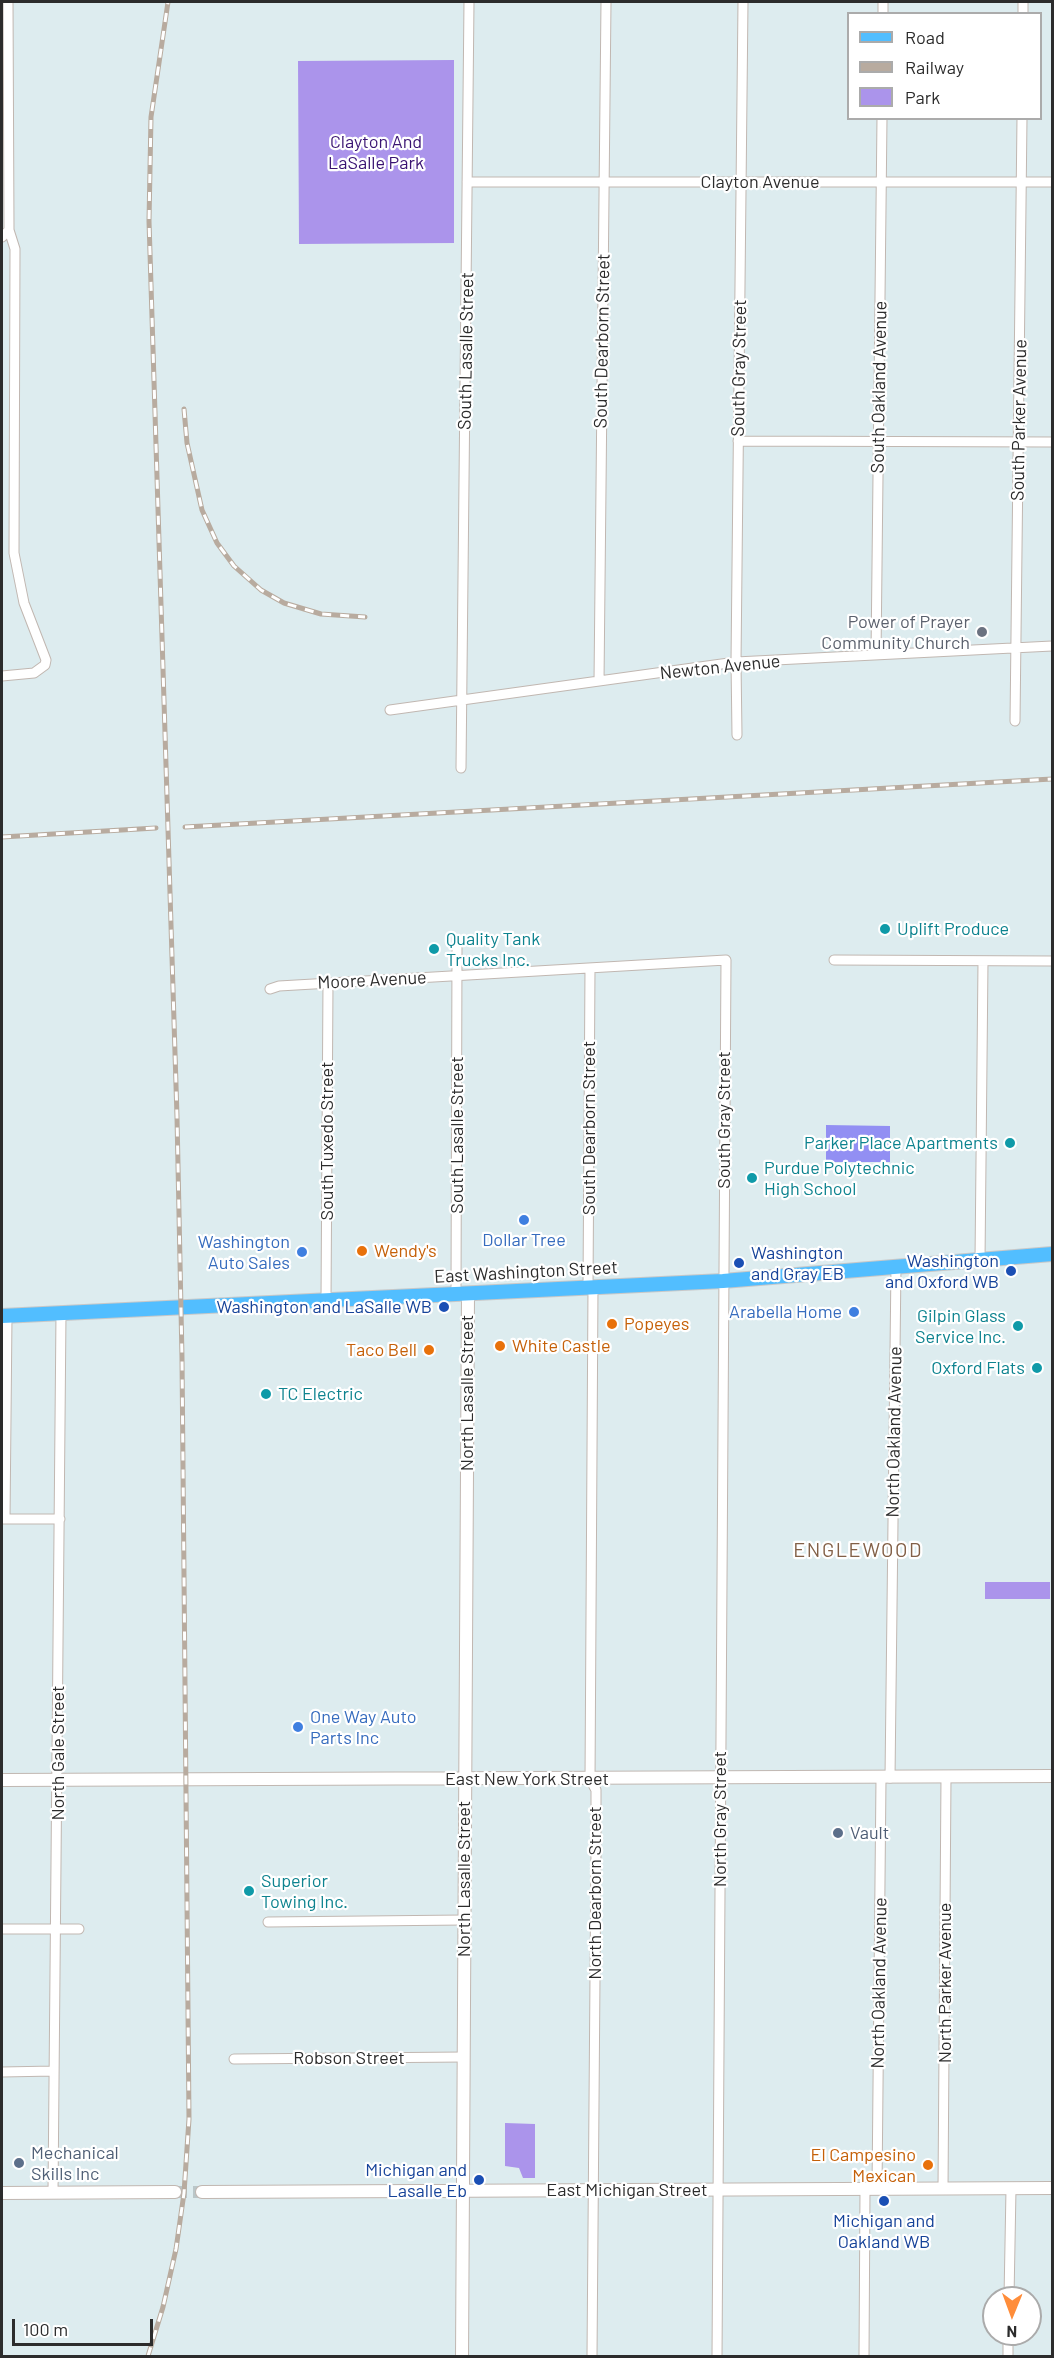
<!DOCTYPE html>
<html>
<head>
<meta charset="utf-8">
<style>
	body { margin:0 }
	#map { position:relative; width:1054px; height:2358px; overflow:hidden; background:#ddecef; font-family:Barlow,sans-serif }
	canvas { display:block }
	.frame { position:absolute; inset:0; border:3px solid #2c2c2c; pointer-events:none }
	.legend { position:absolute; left:847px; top:12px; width:195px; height:108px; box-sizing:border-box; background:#fff; border:2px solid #ababab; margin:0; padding:8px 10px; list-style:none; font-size:18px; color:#2c2c2c }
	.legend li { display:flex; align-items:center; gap:12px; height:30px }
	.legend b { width:30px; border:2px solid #ababab }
	.north { position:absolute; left:982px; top:2286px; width:60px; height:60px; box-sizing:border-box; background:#fff; border:2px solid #ababab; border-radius:50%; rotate:181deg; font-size:16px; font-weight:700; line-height:24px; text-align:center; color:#2c2c2c }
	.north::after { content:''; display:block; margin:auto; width:21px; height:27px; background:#ff8d3a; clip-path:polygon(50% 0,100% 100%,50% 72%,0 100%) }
	.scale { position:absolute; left:12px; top:2319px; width:141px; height:27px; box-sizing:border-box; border:3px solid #2c2c2c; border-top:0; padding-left:8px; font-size:18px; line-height:21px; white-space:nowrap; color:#2c2c2c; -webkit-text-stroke:4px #fff; paint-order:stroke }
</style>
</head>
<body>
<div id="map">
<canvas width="1054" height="2358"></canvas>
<div class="frame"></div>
<ul class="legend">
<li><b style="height:8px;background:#52beff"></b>Road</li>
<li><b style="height:8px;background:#b8ab9f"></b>Railway</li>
<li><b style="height:16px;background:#ab94eb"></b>Park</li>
</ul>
<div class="north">N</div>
<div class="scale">100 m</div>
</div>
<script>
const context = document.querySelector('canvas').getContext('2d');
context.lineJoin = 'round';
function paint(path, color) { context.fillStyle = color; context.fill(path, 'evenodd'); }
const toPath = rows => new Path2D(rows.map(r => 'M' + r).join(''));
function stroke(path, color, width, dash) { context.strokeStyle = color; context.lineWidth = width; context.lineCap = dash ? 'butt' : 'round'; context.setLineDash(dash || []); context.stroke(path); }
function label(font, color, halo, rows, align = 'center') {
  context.font = font + ' Barlow,sans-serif'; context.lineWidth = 4.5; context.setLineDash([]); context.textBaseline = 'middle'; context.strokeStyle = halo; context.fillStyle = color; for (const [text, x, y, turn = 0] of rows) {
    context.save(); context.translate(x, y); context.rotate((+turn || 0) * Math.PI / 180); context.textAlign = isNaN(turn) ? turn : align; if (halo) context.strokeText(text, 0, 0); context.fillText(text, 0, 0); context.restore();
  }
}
paint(toPath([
	[454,60,454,243,299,244,298,61],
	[985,1582,1050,1582,1050,1599,985,1599],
	[505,2123,535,2124,535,2178,523,2178,519,2168,505,2166]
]), '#ab94eb');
paint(toPath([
	[826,1125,890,1126,890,1162,826,1162]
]), '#928ff3');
stroke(toPath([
	[175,2192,202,2192]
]), '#bac6c8', 12, [12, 6]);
const street = toPath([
	[883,14,883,2],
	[1023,14,1023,2],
	[467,182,1052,182],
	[2,237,9,230,8,2],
	[738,441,1052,442],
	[876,655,882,118],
	[2,676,34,673,45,665,46,660,24,603,14,553,15,249,9,230],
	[599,681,606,2],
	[390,710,736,662,1052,646],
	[1015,721,1022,118],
	[737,735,736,662,743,2],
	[461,768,469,2],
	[834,960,1052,961],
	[270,989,279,986,726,960,717,2356],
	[980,1260,983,962],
	[588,1287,590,968],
	[456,1294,457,948],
	[326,1300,328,983],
	[2,1519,60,1519],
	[5,1519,7,1316],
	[890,1778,896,1266],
	[268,1922,464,1920],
	[2,1929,79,1929],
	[234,2059,464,2057],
	[2,2072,54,2071],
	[877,2189,881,1778],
	[943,2189,946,1777],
	[53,2192,61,1313],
	[1009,2298,1011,2189],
	[592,2356,596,1850,596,1790,590,1779,593,1287],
	[864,2356,865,2189],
	[1008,2356,1008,2334]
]);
const secondary = toPath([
	[2,1780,1052,1776],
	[202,2192,1052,2188],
	[2,2193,175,2192],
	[462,2356,468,1293]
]);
const primary = toPath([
	[2,1316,723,1281,1052,1254]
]);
stroke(street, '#c1b7b1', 11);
stroke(secondary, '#c1b7b1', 14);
stroke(primary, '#c8c8c8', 16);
stroke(street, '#fff', 9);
stroke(secondary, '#fff', 12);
stroke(primary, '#52beff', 14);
const rail = toPath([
	[184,409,187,443,202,510,217,543,234,566,261,590,284,603,321,614,365,617],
	[185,827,1052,779],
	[2,837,156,828],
	[148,2356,163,2307,176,2249,184,2193,189,2119,182,1358,177,1117,149,221,151,117,168,2]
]);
stroke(rail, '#b8ab9f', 5);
stroke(rail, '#fff', 3, [9]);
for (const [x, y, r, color] of [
	[982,632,6,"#6b7280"],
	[885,929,6,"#0f9aa8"],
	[434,949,6,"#0f9aa8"],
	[1010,1143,6,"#0f9aa8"],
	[752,1178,6,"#0f9aa8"],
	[524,1220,6,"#3f7fe0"],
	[362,1251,6,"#e8710a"],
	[302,1252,6,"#3f7fe0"],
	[739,1263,6,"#1a4fb4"],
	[1011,1271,6,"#1a4fb4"],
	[444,1307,6,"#1a4fb4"],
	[854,1312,6,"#3f7fe0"],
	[612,1324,6,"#e8710a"],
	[1018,1326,6,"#0f9aa8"],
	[500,1346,6,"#e8710a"],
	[429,1350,6,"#e8710a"],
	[1037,1368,6,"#0f9aa8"],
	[266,1394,6,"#0f9aa8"],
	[298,1727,6,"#3f7fe0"],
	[838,1833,6,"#5c6f8a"],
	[249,1891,6,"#0f9aa8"],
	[19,2163,6,"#5c6f8a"],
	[928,2165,6,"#e8710a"],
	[479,2180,6,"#1a4fb4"],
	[884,2201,6,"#1a4fb4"]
]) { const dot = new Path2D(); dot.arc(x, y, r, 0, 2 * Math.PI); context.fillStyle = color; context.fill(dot); stroke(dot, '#fff', 2); }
label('18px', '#391372', '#fff', [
	["Clayton And",376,142],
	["LaSalle Park",376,163]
]);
label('18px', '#2c2c2c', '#fff', [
	["Clayton Avenue",760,182],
	["South Dearborn Street",602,341,-89],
	["South Lasalle Street",466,351,-89],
	["South Gray Street",739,368,-89],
	["South Oakland Avenue",879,387,-89],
	["South Parker Avenue",1019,420,-89],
	["Newton Avenue",720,667,-6],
	["Moore Avenue",372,980,-3],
	["South Gray Street",724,1120,-90],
	["South Dearborn Street",589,1128,-90],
	["South Lasalle Street",457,1135,-90],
	["South Tuxedo Street",327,1141,-90],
	["East Washington Street",526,1272,-3],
	["North Lasalle Street",467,1393,-90],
	["North Oakland Avenue",894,1432,-89],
	["North Gale Street",58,1753,-90],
	["East New York Street",527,1779],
	["North Gray Street",720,1819,-90],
	["North Lasalle Street",464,1879,-90],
	["North Dearborn Street",595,1893,-90],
	["North Oakland Avenue",879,1983,-89],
	["North Parker Avenue",945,1983,-90],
	["Robson Street",349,2058],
	["East Michigan Street",627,2190]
]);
label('18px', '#5b616d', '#fff', [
	["Power of Prayer",970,622],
	["Community Church",970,643]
], 'right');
label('18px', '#0d838f', '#fff', [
	["Uplift Produce",897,929],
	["Quality Tank",446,939],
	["Trucks Inc.",446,960],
	["Parker Place Apartments",998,1143,"right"],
	["Purdue Polytechnic",764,1168],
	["High School",764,1189],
	["Gilpin Glass",1006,1316,"right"],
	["Service Inc.",1006,1337,"right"],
	["Oxford Flats",1025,1368,"right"],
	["TC Electric",278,1394],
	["Superior",261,1881],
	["Towing Inc.",261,1902]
], 'left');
label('18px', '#366cbe', '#fff', [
	["Dollar Tree",524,1240,"center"],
	["Washington",290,1242],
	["Auto Sales",290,1263],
	["Arabella Home",842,1312],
	["One Way Auto",310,1717,"left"],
	["Parts Inc",310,1738,"left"]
], 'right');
label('18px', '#c56008', '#fff', [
	["Wendy's",374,1251],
	["Popeyes",624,1324],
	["White Castle",512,1346],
	["Taco Bell",417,1350,"right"],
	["El Campesino",916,2155,"right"],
	["Mexican",916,2176,"right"]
], 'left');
label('18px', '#164399', '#fff', [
	["Washington",751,1253,"left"],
	["and Gray EB",751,1274,"left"],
	["Washington",999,1261],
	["and Oxford WB",999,1282],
	["Washington and LaSalle WB",432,1307],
	["Michigan and",467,2170],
	["Lasalle Eb",467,2191],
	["Michigan and",884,2221,"center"],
	["Oakland WB",884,2242,"center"]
], 'right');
label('18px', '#4e5e75', '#fff', [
	["Vault",850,1833],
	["Mechanical",31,2153],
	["Skills Inc",31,2174]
], 'left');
context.letterSpacing = '1.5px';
label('20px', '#826047', '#fff', [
	["ENGLEWOOD",858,1550]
]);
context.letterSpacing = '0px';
</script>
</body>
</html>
